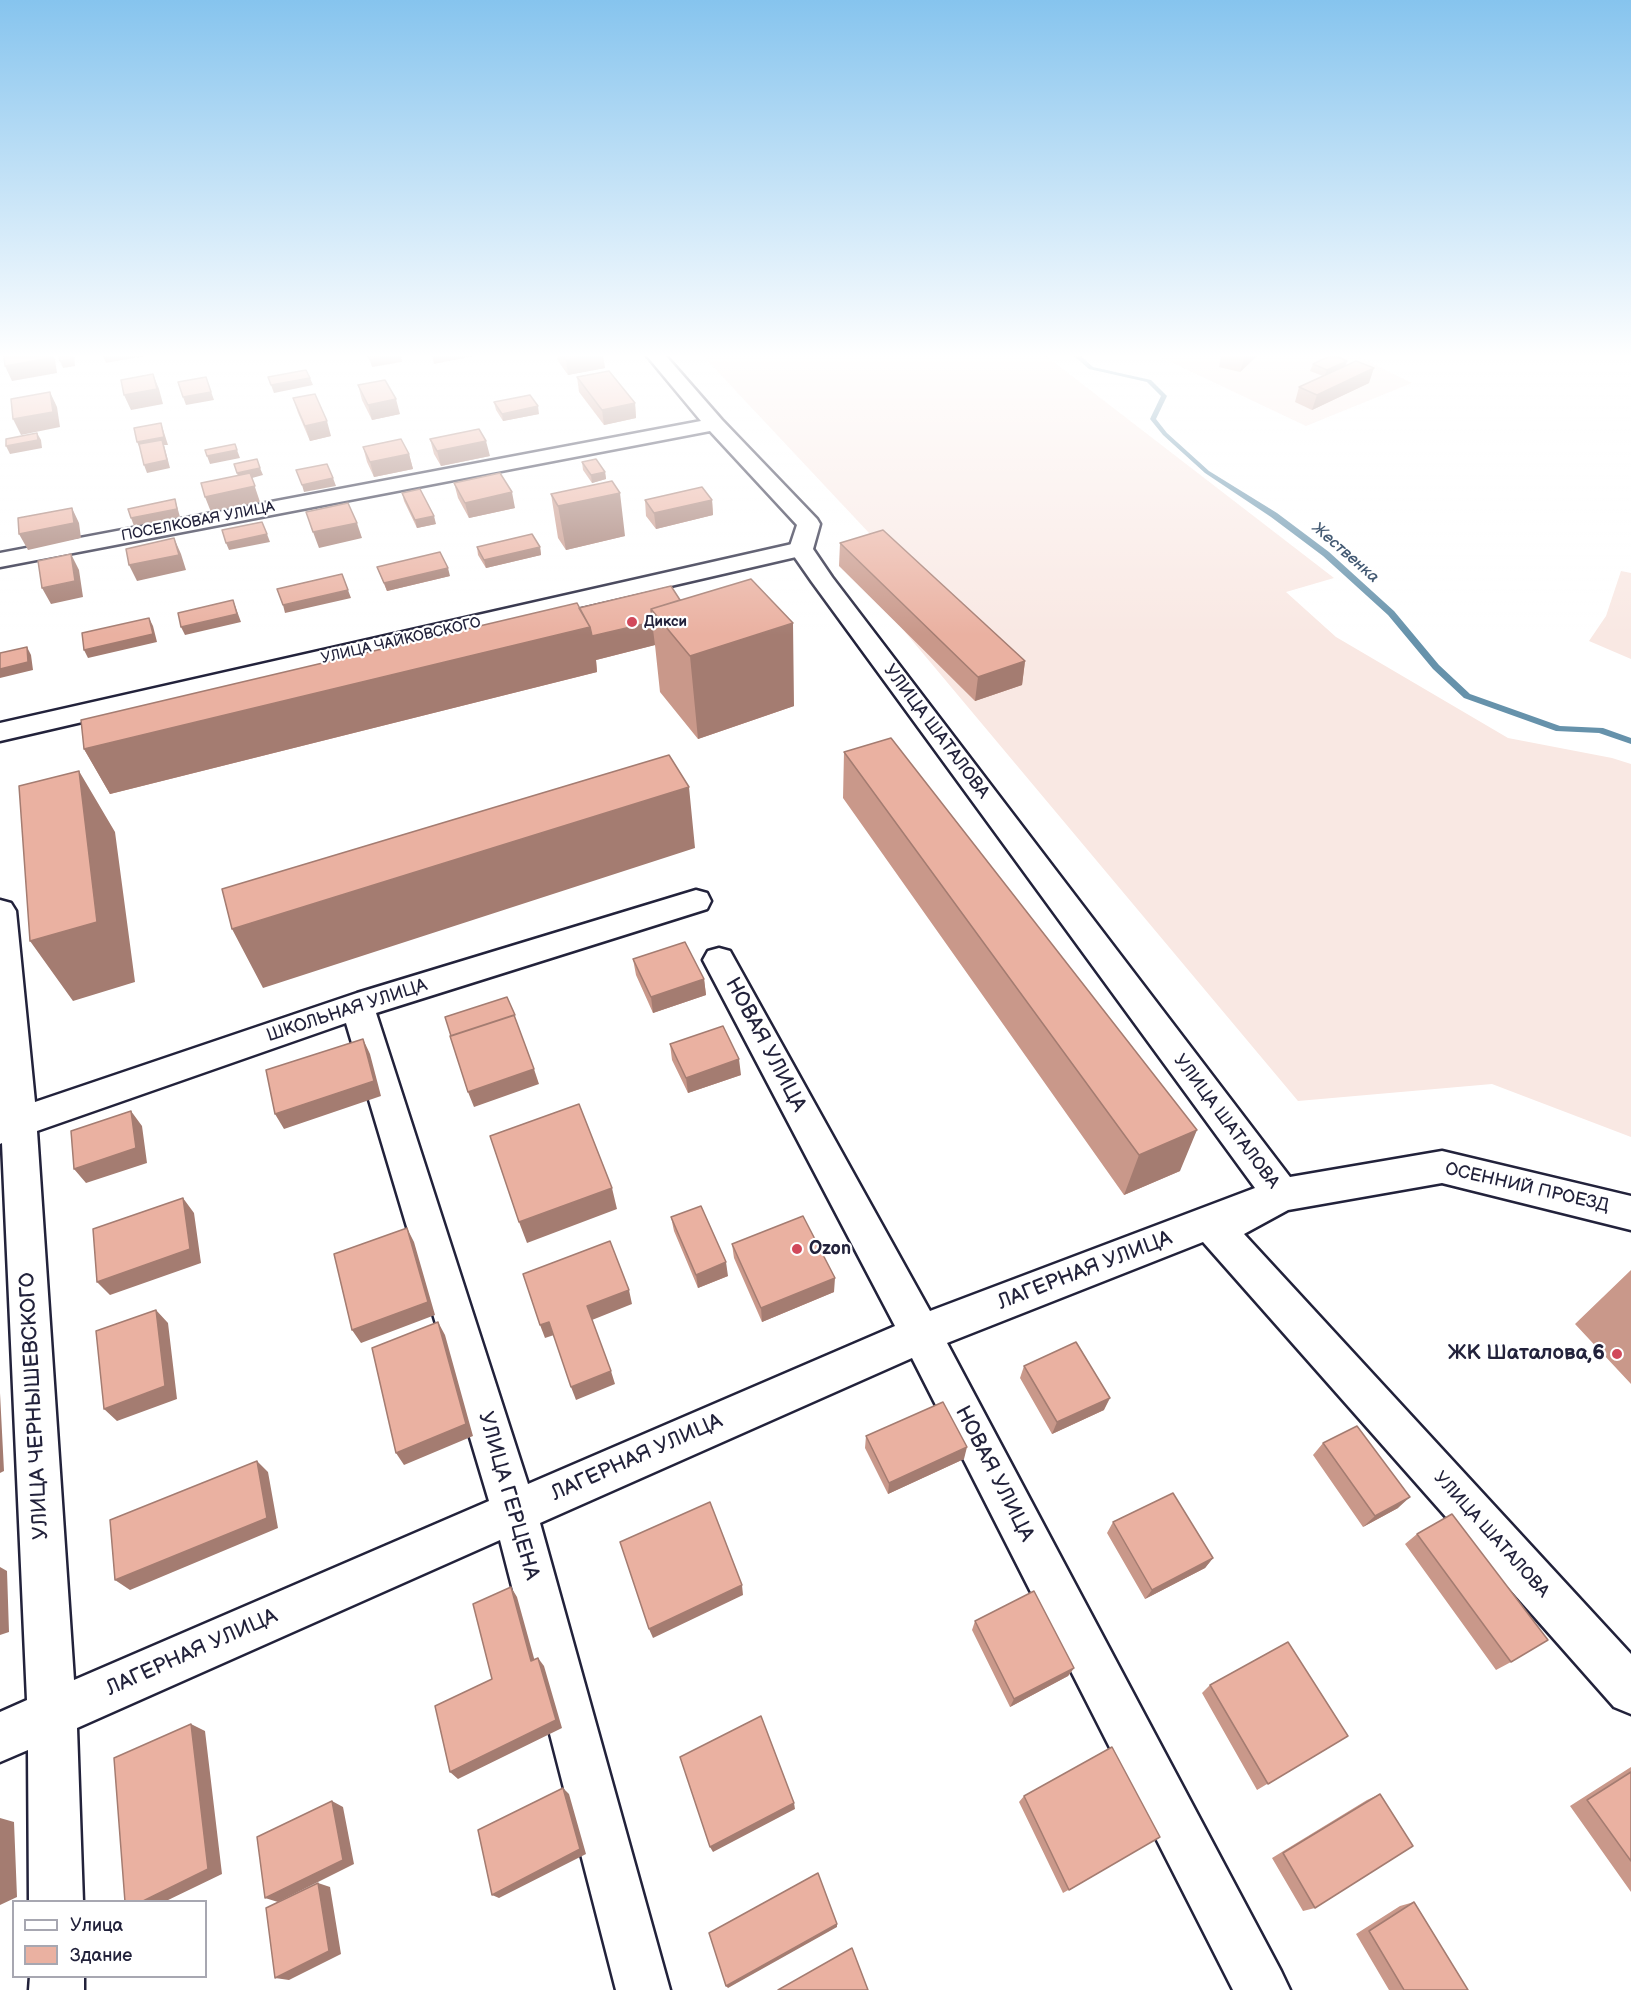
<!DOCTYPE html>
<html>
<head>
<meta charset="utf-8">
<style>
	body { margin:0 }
	#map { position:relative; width:1631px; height:1990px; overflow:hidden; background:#fff; font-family:"Balsamiq Sans",sans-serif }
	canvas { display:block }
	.legend { position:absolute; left:12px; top:1900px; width:195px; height:78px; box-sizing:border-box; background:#fff; border:2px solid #a7a7b1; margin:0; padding:8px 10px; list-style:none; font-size:18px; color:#22223b }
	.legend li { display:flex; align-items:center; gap:12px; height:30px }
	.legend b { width:30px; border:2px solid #a7a7b1 }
</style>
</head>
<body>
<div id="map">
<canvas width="1631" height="1990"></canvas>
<ul class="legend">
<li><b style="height:8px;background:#fff"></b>Улица</li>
<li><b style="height:16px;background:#eab1a1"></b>Здание</li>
</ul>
</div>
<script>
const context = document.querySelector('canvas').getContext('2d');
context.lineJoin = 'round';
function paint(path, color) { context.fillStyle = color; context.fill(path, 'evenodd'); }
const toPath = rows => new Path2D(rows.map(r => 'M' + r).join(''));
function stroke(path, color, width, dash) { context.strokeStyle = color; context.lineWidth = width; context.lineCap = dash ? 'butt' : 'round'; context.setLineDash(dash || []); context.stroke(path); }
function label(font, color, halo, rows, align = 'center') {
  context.font = font + ' "Balsamiq Sans",sans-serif'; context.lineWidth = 4.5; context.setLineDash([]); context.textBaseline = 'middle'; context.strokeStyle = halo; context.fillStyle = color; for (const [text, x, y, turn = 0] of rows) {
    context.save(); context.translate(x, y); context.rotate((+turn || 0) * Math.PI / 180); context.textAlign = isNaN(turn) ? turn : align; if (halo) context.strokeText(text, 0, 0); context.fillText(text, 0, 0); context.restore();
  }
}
paint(toPath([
	[703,356,1046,356,1334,578,1286,592,1336,637,1508,738,1612,758,1631,764,1631,1137,1492,1084,1298,1101,843,558,885,550],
	[1158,356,1357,356,1412,383,1306,426],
	[1621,571,1631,573,1631,659,1589,641,1606,616]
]), '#f9e8e3');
paint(toPath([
	[1074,356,1081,356,1093,367,1151,380,1167,396,1156,419,1167,433,1209,471,1277,513,1329,552,1394,611,1439,665,1470,694,1560,726,1603,728,1631,738,1631,744,1599,733,1556,731,1464,698,1433,669,1388,615,1323,556,1271,517,1205,473,1163,435,1150,419,1161,396,1147,382,1089,369,1074,356]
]), '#6692ab');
const minor = toPath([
	[647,356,666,356,722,420,817,519,820,524,813,549,832,577,1290,1177,1442,1151,1631,1196,1631,1230,1442,1183,1288,1210,1244,1234,1631,1654,1631,1714,1614,1707,1203,1242,947,1343,1281,1971,1290,1990,1233,1990,912,1358,540,1523,670,1990,616,1990,500,1540,77,1728,83,1902,29,1902,28,1750,0,1762,0,1712,27,1700,2,1143,0,1144,0,900,11,903,16,911,35,1102,357,993,696,890,707,893,711,901,707,909,376,1013,528,1484,895,1326,703,960,708,951,719,948,730,951,930,1311,1255,1188,812,582,789,549,797,525,710,431,0,567,0,553,701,421,647,356],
	[346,1023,489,1501,74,1680,37,1131,346,1023],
	[30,1976,84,1976,84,1990,29,1990,30,1976]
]);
const tertiary = toPath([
	[801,542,809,544,813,549,809,554,0,741,0,723,801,542]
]);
stroke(minor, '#22223b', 5);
stroke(tertiary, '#22223b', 5);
paint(minor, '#fff');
paint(tertiary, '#fff');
paint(toPath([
	[557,356,603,356,605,368,568,375,558,361],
	[1221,356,1257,356,1240,372,1219,367],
	[1313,364,1345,366,1369,383,1312,410,1295,402,1299,387,1323,376,1310,371],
	[577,377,635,403,636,418,604,425,579,392],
	[358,385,400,414,372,420,362,400],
	[293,398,331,436,310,441,298,413],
	[494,402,539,414,503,421,496,410],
	[430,439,490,456,441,466,434,454],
	[363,447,409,454,413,469,374,477,367,462],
	[582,462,605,472,606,479,592,483,583,470],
	[454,483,515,508,469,518,458,498],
	[402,493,436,524,417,528,404,501],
	[551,494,625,536,566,550,558,538],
	[645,500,712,500,713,515,656,529,646,516],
	[840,543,1025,661,1022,685,975,701,839,566],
	[477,547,540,547,541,555,486,568,478,555],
	[377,567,450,576,387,591],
	[680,600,794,706,698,739,660,692,655,645,596,660,597,672,110,794,84,749,579,608],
	[844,752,1180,1171,1124,1195,843,798],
	[633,959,704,979,706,995,653,1013,636,975],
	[670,1044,741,1075,688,1093,672,1060],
	[671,1217,728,1276,698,1288,674,1231],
	[732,1244,834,1292,762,1322,734,1258],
	[1631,1270,1631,1384,1575,1324],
	[1024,1366,1104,1410,1052,1434,1020,1378],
	[866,1436,964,1459,888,1494,865,1448],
	[1323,1443,1398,1508,1363,1527,1313,1455],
	[1113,1522,1213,1558,1205,1568,1145,1599,1107,1533],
	[1417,1534,1511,1662,1496,1670,1405,1544],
	[975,1621,1074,1668,1068,1676,1010,1707,972,1630],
	[1210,1685,1348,1736,1257,1790,1202,1693],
	[1631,1767,1631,1892,1570,1806],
	[1380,1794,1315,1908,1303,1911,1272,1858,1367,1800],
	[1024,1796,1160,1837,1063,1893,1019,1802],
	[1414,1902,1468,1990,1389,1990,1356,1934,1400,1906]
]), '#c9988a');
paint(toPath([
	[50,356,53,356,55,359,57,373,12,381,5,366],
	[72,356,74,356,75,366,63,368,60,361],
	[103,356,145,356,106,363],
	[390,356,401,356,402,362,372,367,370,360],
	[432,356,474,356,434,364],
	[588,356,603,356,605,368,568,375,566,360],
	[1245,356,1257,356,1240,372,1244,358],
	[1347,361,1345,368,1324,377,1327,370],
	[1374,368,1369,383,1312,410,1317,395],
	[153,374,159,389,163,404,131,410,124,395],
	[206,377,214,400,186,405,183,397],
	[310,378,313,385,274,393,271,385],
	[50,392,57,407,60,427,21,435,13,419],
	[396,399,400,414,372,420,368,405],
	[635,403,636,418,604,425,602,410],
	[538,406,539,414,503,421,502,414],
	[327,421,331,436,310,441,305,426],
	[161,423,168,445,164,445,170,468,147,473,144,465,141,450,137,442],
	[37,433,41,440,42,448,10,454,6,446],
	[486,441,490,456,441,466,437,451],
	[237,450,240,458,210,464,207,456],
	[409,454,413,469,374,477,370,462],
	[260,468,263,475,252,478,260,502,211,512,205,497,239,480,237,473],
	[605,472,606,479,592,483,591,475],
	[333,478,336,486,304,492,302,485],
	[512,492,515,508,469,518,465,503],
	[620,493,625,536,566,550,558,506],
	[175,499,180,517,134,526,131,518],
	[712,500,713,515,656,529,654,513],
	[72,508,79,523,81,538,28,550,19,534],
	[434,516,436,524,417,528,415,520],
	[357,523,362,538,319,548,313,532],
	[267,534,270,542,229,550,226,543],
	[174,538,181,554,186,570,137,581,129,565],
	[540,547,541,555,486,568,484,560],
	[71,554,79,570,83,597,51,604,42,588],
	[448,568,450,576,387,591,384,583],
	[348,590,351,598,285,613,283,605],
	[233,600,241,622,185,635,181,627],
	[149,618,153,626,157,642,88,658,84,650],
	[652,622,655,645,596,660,597,672,110,794,84,749,590,627],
	[793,623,794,706,698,739,690,656],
	[27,647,31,655,33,670,0,678,0,669],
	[1025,661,1022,685,975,701,978,677],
	[79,771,115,832,135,982,73,1001,30,941],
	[689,787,695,848,263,988,232,929],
	[704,979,706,995,653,1013,651,997],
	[363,1039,370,1054,381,1096,284,1129,275,1114],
	[739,1059,741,1075,688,1093,686,1078],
	[534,1069,539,1084,474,1107,468,1092],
	[131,1111,142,1126,147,1163,86,1183,74,1169],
	[1197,1130,1180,1171,1124,1195,1139,1155],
	[612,1188,617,1209,527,1243,519,1222],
	[183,1198,194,1213,201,1263,110,1295,97,1282],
	[407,1228,414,1242,435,1315,361,1343,352,1330],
	[726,1262,728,1276,698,1288,696,1275],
	[835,1278,834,1292,762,1322,761,1308],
	[629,1290,632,1304,592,1320,587,1306],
	[156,1310,168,1323,177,1399,117,1421,104,1409],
	[438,1322,445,1335,473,1436,404,1465,396,1453],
	[549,1322,554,1335,545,1338,540,1325],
	[611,1371,615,1384,576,1400,571,1387],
	[0,1393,4,1471,0,1473],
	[1110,1398,1104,1410,1052,1434,1057,1422],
	[967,1447,964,1459,888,1494,889,1483],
	[257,1461,268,1472,278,1528,130,1590,115,1580],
	[1410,1497,1398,1508,1363,1527,1375,1516],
	[1213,1558,1205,1568,1145,1599,1152,1590],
	[0,1567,7,1571,9,1632,0,1635],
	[742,1585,743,1595,653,1638,649,1629],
	[511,1587,517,1597,537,1669,531,1661],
	[538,1658,544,1666,562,1728,458,1779,450,1772],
	[1074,1668,1068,1676,1010,1707,1014,1699],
	[191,1724,205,1731,222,1874,164,1902,141,1902],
	[563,1788,569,1794,586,1854,499,1898,492,1895],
	[332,1801,343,1807,354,1864,278,1902,265,1898],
	[794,1803,795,1809,713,1852,710,1847],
	[0,1818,14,1822,17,1897,0,1905],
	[318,1883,330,1887,341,1954,289,1980,275,1978],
	[837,1924,837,1927,728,1988,726,1986]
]), '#a47c71');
const building = toPath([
	[4,356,50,356,50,358,5,366,4,356],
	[59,356,72,356,72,359,60,361,59,356],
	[368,356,390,356,370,360,368,356],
	[563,356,588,356,566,360,563,356],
	[1330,356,1336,356,1347,361,1327,370,1313,364,1330,356],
	[1356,361,1374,368,1317,395,1299,387,1356,361],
	[306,370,310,378,271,385,268,377,306,370],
	[609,371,635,403,602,410,577,377,609,371],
	[153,374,157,389,124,395,121,380,153,374],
	[206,377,211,392,183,397,178,382,206,377],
	[385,380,396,399,368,405,358,385,385,380],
	[50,392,53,412,13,419,11,399,50,392],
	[315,394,327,421,305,426,293,398,315,394],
	[530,395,538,406,502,414,494,402,530,395],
	[161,423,164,437,137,442,134,428,161,423],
	[479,429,486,441,437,451,430,439,479,429],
	[37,433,38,440,6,446,6,439,37,433],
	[401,439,409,454,370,462,363,447,401,439],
	[162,440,167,460,144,465,139,444,162,440],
	[235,444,237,450,207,456,205,450,235,444],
	[257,459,260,468,237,473,234,464,257,459],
	[596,459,605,472,591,475,582,462,596,459],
	[327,464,333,478,302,485,296,470,327,464],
	[250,473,255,486,205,497,201,483,250,473],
	[500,473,512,492,465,503,454,483,500,473],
	[612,481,620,493,558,506,551,494,612,481],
	[702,487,712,500,654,513,645,500,702,487],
	[420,489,434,516,415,520,402,493,420,489],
	[175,499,177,509,131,518,128,509,175,499],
	[348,503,357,523,313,532,306,512,348,503],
	[72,508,74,523,19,534,18,518,72,508],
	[262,522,267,534,226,543,222,530,262,522],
	[883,530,1025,661,978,677,840,543,883,530],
	[532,534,540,547,484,560,477,547,532,534],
	[174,538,179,555,129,565,126,549,174,538],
	[440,552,448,568,384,583,377,567,440,552],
	[71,554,75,581,42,588,38,561,71,554],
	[342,574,348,590,283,605,277,589,342,574],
	[751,579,793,623,690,656,651,609,751,579],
	[671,586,680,600,651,609,652,622,592,636,590,627,579,608,671,586],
	[233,600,237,614,181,627,178,613,233,600],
	[577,603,590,627,84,749,81,720,577,603],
	[149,618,153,634,84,650,82,633,149,618],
	[27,647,28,662,0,669,0,653,27,647],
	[891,738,1197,1130,1139,1155,844,752,891,738],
	[669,755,689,787,232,929,222,889,669,755],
	[79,771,97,922,30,941,19,786,79,771],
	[685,942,704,979,651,997,633,959,685,942],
	[507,997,515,1015,451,1036,445,1017,507,997],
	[514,1015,534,1069,468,1092,450,1036,514,1015],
	[723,1026,739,1059,686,1078,670,1044,723,1026],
	[363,1039,374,1081,275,1114,266,1070,363,1039],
	[579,1104,612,1188,519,1222,490,1136,579,1104],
	[131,1111,136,1148,74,1169,71,1131,131,1111],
	[183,1198,190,1249,97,1282,93,1229,183,1198],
	[701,1206,726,1262,696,1275,671,1217,701,1206],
	[803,1216,835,1278,761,1308,732,1244,803,1216],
	[407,1228,428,1302,352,1330,334,1254,407,1228],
	[610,1241,629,1290,587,1306,611,1371,571,1387,549,1322,540,1325,523,1274,610,1241],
	[156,1310,165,1386,104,1409,96,1331,156,1310],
	[438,1322,466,1424,396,1453,372,1348,438,1322],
	[1076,1342,1110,1398,1057,1422,1024,1366,1076,1342],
	[943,1402,967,1447,889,1483,866,1436,943,1402],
	[1357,1426,1410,1497,1375,1516,1323,1443,1357,1426],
	[257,1461,267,1518,115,1580,110,1520,257,1461],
	[1173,1493,1213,1558,1152,1590,1113,1522,1173,1493],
	[710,1502,742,1585,649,1629,620,1542,710,1502],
	[1452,1514,1548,1640,1511,1662,1417,1534,1452,1514],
	[511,1587,531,1661,538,1658,556,1720,450,1772,435,1706,492,1679,473,1604,511,1587],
	[1034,1591,1074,1668,1014,1699,975,1621,1034,1591],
	[1288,1642,1348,1736,1268,1784,1210,1685,1288,1642],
	[761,1716,794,1803,710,1847,680,1757,761,1716],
	[191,1724,208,1869,141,1902,125,1902,114,1758,191,1724],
	[1112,1747,1160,1837,1069,1890,1024,1796,1112,1747],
	[1631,1772,1631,1861,1587,1800,1631,1772],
	[563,1788,580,1849,492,1895,478,1830,563,1788],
	[1380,1794,1413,1846,1315,1908,1283,1853,1380,1794],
	[332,1801,343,1860,265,1898,257,1837,332,1801],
	[818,1873,837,1924,726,1986,709,1933,818,1873],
	[318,1883,329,1951,275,1978,266,1908,318,1883],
	[1414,1902,1468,1990,1404,1990,1369,1931,1414,1902],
	[852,1948,868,1990,778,1990,852,1948]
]);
paint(building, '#eab1a1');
stroke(building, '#a47c71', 1.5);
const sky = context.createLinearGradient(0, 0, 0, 635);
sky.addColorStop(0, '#86c4ee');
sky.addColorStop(0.56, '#fff');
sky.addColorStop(1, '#ffffff00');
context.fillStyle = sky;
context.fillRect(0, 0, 1631, 635);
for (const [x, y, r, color] of [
	[632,622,6,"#d1495b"],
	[797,1249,6,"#d1495b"],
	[1617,1354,6,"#d1495b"]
]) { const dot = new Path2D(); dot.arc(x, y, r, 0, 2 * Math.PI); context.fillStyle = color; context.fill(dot); stroke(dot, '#fff', 2); }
label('15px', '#22223b', '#fff', [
	["ПОСЕЛКОВАЯ УЛИЦА",198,522,-11],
	["УЛИЦА ЧАЙКОВСКОГО",401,641,-13]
]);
label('bold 15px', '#22223b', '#fff', [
	["Дикси",644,622]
], 'left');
label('italic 16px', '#445a73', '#fff', [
	["Жественка",1345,553,41]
]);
label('18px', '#22223b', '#fff', [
	["УЛИЦА ШАТАЛОВА",936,732,53],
	["ШКОЛЬНАЯ УЛИЦА",347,1011,-18],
	["УЛИЦА ШАТАЛОВА",1226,1122,53],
	["ОСЕННИЙ ПРОЕЗД",1527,1188,13],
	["УЛИЦА ШАТАЛОВА",1491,1535,48]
]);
label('bold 18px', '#22223b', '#fff', [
	["Ozon",809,1249]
], 'left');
label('21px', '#22223b', '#fff', [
	["НОВАЯ УЛИЦА",765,1045,62],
	["ЛАГЕРНАЯ УЛИЦА",1085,1271,-21],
	["УЛИЦА ЧЕРНЫШЕВСКОГО",35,1406,-93],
	["ЛАГЕРНАЯ УЛИЦА",637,1458,-24],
	["НОВАЯ УЛИЦА",994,1474,63],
	["УЛИЦА ГЕРЦЕНА",508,1496,74],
	["ЛАГЕРНАЯ УЛИЦА",192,1653,-24]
]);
label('bold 21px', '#22223b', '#fff', [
	["ЖК Шаталова,6",1605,1354]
], 'right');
</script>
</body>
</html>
